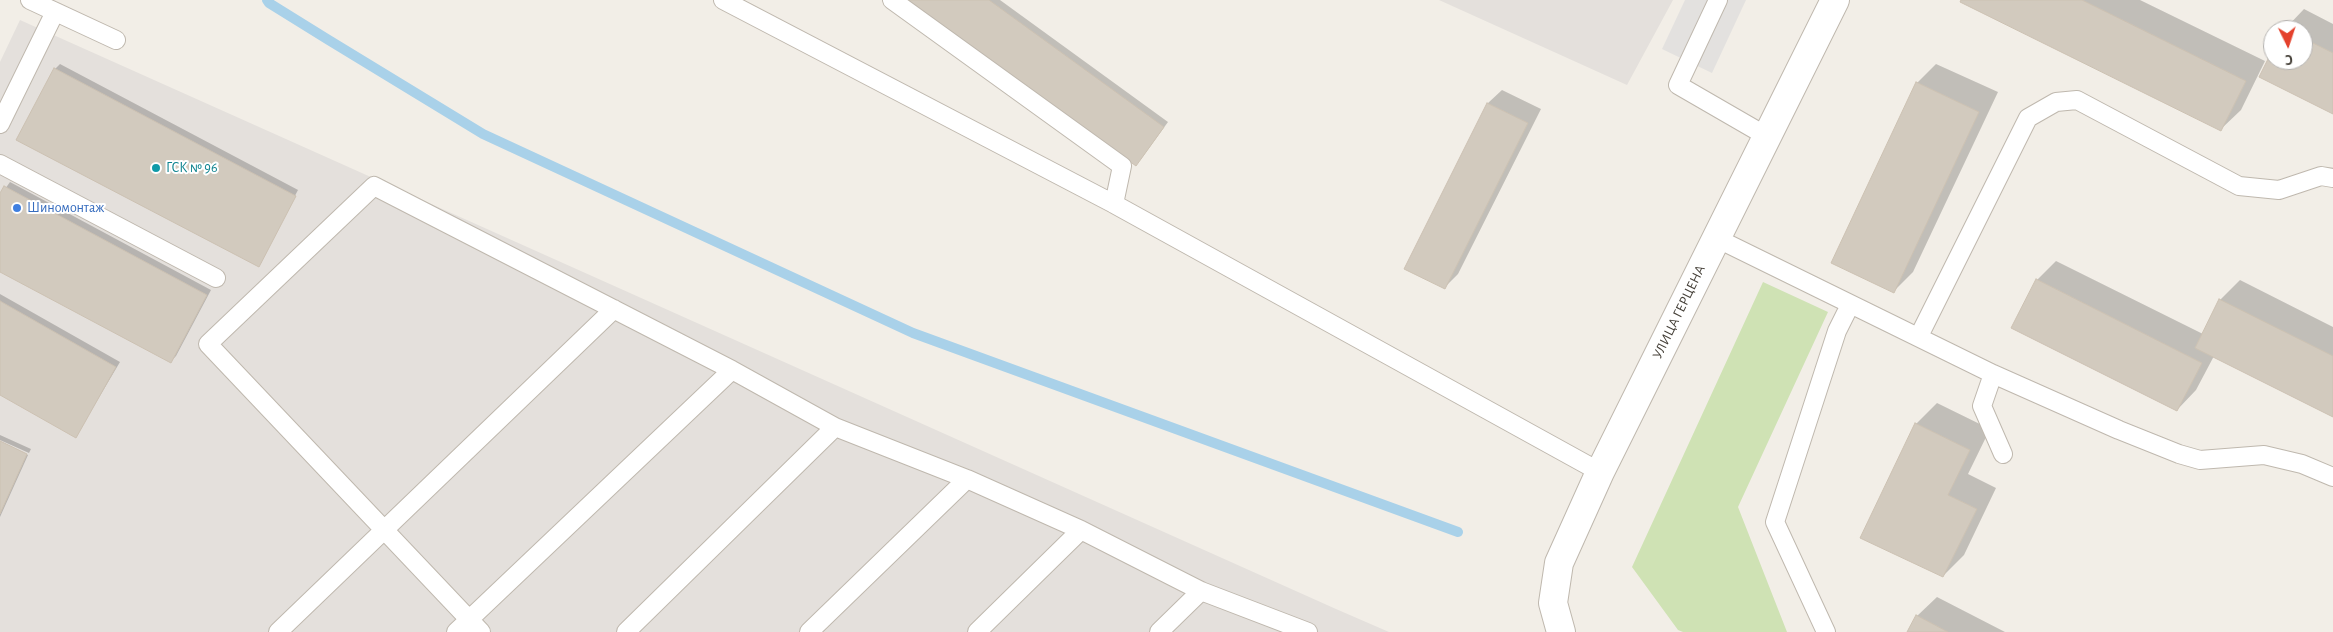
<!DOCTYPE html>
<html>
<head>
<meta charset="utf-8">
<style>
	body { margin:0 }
	#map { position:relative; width:2333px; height:632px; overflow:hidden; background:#f2eee7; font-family:"Alegreya Sans",sans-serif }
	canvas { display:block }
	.north { position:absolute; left:2263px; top:20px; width:50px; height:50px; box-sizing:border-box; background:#fff; border:1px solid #b4b2af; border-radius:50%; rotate:176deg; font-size:14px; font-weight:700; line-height:20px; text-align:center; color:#443f37 }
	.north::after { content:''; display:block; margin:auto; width:18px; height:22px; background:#e4412c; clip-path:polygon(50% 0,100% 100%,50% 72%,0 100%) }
</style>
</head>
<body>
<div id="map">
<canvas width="2333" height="632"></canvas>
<div class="north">С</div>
</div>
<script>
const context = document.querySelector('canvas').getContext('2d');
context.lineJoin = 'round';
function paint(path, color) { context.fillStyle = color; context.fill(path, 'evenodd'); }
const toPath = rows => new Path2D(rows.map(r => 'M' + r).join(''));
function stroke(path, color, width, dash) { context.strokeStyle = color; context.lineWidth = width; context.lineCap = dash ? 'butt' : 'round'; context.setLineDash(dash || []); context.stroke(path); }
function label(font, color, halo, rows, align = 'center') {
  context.font = font + ' "Alegreya Sans",sans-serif'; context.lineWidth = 4; context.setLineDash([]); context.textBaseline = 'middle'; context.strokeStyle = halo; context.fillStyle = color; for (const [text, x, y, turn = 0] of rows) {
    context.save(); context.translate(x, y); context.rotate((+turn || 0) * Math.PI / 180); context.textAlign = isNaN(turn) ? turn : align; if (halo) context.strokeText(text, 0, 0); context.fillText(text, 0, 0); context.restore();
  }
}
paint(toPath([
	[1439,0,1673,0,1627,85],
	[20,20,1336,609,1389,632,0,632,0,62]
]), '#e4e0dc');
paint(toPath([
	[1763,282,1828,312,1738,507,1787,632,1683,632,1678,630,1632,567]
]), '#cfe2b4');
paint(toPath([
	[1685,0,1746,0,1712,73,1662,49]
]), '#e3e1df');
paint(toPath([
	[910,0,1000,0,1168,122,1141,159],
	[1963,0,2140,0,2265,61,2241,110,2221,129],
	[2304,9,2333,24,2333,113,2261,76,2273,52,2273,60,2303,60,2303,30,2284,30],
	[60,64,300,191,298,190,260,262,262,262,258,266,55,69],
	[1936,64,1998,92,1913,272,1894,291,1917,83],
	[1502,90,1541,109,1458,274,1444,288,1406,268,1488,103],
	[10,182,211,290,176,356,171,361,0,270,0,196],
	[2056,261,2203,334,2221,299,2240,280,2333,327,2333,416,2214,356,2196,390,2177,410,2037,280],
	[0,294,120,362,76,436,0,393],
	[1937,403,1990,429,1968,474,1996,488,1964,555,1943,576,1916,424],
	[0,435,31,449,29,453,0,440],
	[0,443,28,455,0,517],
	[1937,597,2005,632,1908,632,1917,616]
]), '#0003');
stroke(toPath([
	[267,0,269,3,327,39,483,134,913,333,1458,532]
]), '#a9d1e9', 10);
const building = toPath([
	[908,0,989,0,1164,127,1136,166,908,0],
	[1961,0,2082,0,2246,81,2221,131,1960,2,1961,0],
	[2303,38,2333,53,2333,114,2259,77,2273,49,2273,60,2303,60,2303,38],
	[54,68,296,196,259,267,16,140,54,68],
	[1916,82,1979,112,1894,293,1831,263,1916,82],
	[1487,103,1528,123,1445,289,1404,269,1487,103],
	[4,186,207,295,171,363,0,272,0,193,4,186],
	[2036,279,2202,363,2177,411,2011,328,2036,279],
	[2219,299,2333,356,2333,417,2195,348,2219,299],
	[0,301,116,367,76,438,0,395,0,301],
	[1915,423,1970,450,1948,495,1977,509,1943,577,1860,538,1915,423],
	[0,441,27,454,0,514,0,441],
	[1916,615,1948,632,1907,632,1916,615]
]);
paint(building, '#d2cabe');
stroke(building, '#ccc1b2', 1);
const service = toPath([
	[30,0,116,40],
	[723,0,1114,204,1600,472],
	[892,0,1122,166,1114,204],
	[1718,0,1678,85,1768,137],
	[0,124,55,12],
	[0,164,216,278],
	[1716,238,1993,374,2119,430,2179,454,2200,460,2264,455,2302,464,2333,477],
	[1919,336,2028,118,2056,102,2077,100,2239,186,2279,190,2321,176,2333,178],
	[1993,374,1982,406,2003,454],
	[278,632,614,309],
	[456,632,732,370],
	[481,632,208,344,374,186,732,370,835,427,967,479,1081,530,1201,591,1308,632],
	[626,632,835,427],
	[809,632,967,479],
	[977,632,1081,530],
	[1159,632,1201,591],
	[1826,632,1775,522,1837,331,1850,305]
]);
const minor = toPath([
	[1561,632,1553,603,1559,563,1600,472,1835,0]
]);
stroke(service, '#bfb8ae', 20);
stroke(minor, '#bfb8ae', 30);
stroke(service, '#fff', 18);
stroke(minor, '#fff', 28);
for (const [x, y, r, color] of [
	[156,168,5,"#0f9aa8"],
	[17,208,5,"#3f7fe0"]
]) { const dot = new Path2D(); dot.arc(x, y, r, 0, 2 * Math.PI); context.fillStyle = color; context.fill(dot); stroke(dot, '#fff', 2); }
label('14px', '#0d838f', '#fff', [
	["ГСК № 96",166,168]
], 'left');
label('14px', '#366cbe', '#fff', [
	["Шиномонтаж",27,208]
], 'left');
label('14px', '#443f37', '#fff', [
	["УЛИЦА ГЕРЦЕНА",1679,312,-64]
]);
</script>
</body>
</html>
